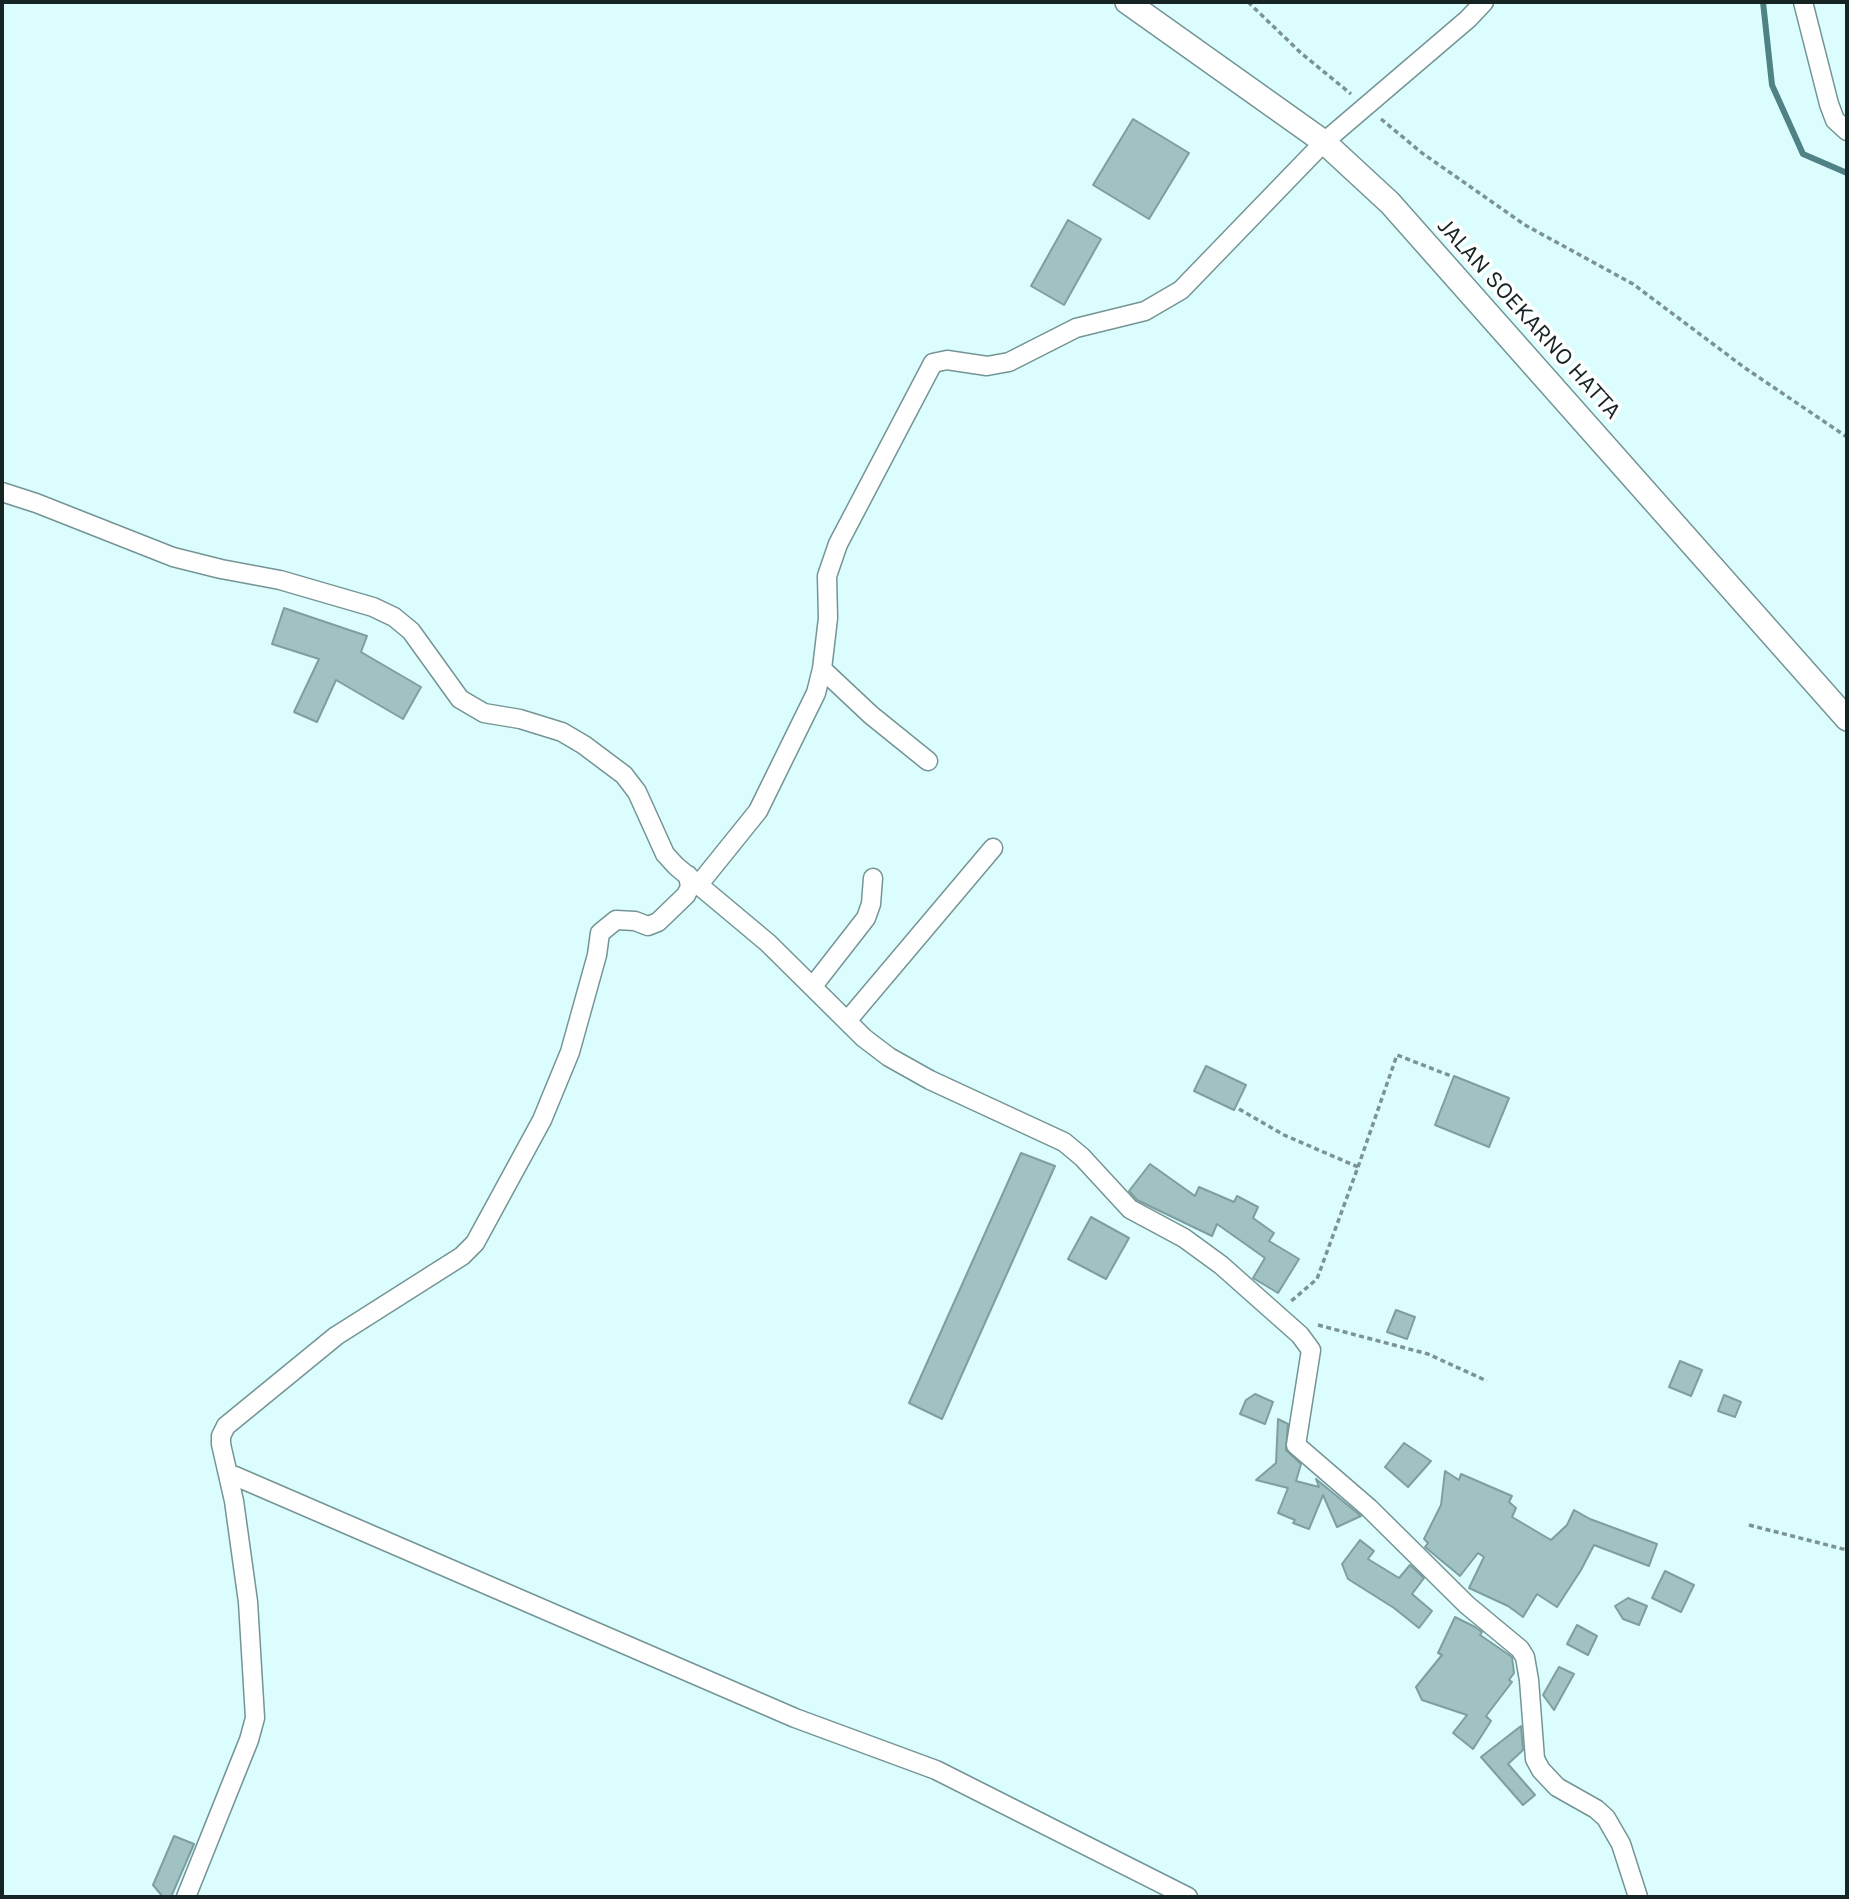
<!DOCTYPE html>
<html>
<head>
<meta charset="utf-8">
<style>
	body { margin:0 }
	#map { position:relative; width:1849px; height:1899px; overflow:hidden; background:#dbfdfe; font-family:Karla,sans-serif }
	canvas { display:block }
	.frame { position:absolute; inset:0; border:4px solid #172424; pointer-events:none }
</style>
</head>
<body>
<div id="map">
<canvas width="1849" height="1899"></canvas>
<div class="frame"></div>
</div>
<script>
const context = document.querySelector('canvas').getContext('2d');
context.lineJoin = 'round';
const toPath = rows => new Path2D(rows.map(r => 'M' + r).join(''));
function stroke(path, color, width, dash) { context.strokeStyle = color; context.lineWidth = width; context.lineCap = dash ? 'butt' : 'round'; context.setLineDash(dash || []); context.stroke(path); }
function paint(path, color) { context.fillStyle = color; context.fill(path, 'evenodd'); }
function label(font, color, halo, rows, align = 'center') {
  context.font = font + ' Karla,sans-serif'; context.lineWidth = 7; context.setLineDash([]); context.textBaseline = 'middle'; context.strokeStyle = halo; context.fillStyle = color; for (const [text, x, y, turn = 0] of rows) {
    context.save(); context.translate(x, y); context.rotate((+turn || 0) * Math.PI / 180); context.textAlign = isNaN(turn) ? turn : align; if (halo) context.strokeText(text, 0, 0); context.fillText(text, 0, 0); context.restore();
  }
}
stroke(toPath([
	[1763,2,1772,85,1803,154,1847,173]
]), '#508285', 6);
const building = toPath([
	[1133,119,1189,153,1149,219,1093,185,1133,119],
	[1068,220,1101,239,1064,305,1031,286,1068,220],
	[284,608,367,636,361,652,421,687,403,719,336,680,317,722,294,712,319,659,272,644,284,608],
	[1206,1066,1246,1085,1234,1110,1194,1091,1206,1066],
	[1454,1076,1509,1098,1489,1147,1435,1125,1454,1076],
	[1021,1153,1055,1166,942,1419,909,1403,1021,1153],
	[1150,1164,1195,1196,1199,1187,1234,1202,1237,1196,1258,1207,1253,1218,1274,1233,1269,1241,1299,1259,1278,1293,1253,1278,1265,1258,1217,1224,1212,1236,1137,1200,1129,1191,1150,1164],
	[1091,1217,1129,1238,1106,1279,1068,1259,1091,1217],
	[1396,1310,1415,1317,1407,1339,1387,1332,1396,1310],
	[1680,1361,1702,1370,1691,1396,1669,1387,1680,1361],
	[1255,1394,1273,1402,1265,1424,1240,1414,1246,1400,1255,1394],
	[1724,1395,1741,1402,1735,1417,1718,1411,1724,1395],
	[1278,1419,1288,1424,1286,1450,1301,1464,1296,1481,1319,1487,1316,1479,1361,1516,1337,1527,1323,1495,1309,1529,1293,1523,1295,1520,1278,1513,1288,1488,1256,1480,1276,1463,1278,1419],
	[1404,1443,1431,1461,1408,1487,1385,1467,1404,1443],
	[1445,1471,1459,1480,1461,1474,1512,1496,1509,1502,1516,1508,1512,1517,1551,1540,1567,1525,1574,1510,1590,1519,1657,1544,1649,1566,1594,1545,1581,1570,1557,1607,1537,1594,1523,1617,1508,1606,1469,1588,1484,1557,1478,1553,1460,1576,1425,1547,1428,1543,1424,1539,1441,1505,1445,1471],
	[1360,1540,1374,1551,1368,1559,1399,1578,1410,1565,1424,1578,1412,1594,1432,1611,1419,1628,1394,1608,1348,1579,1342,1564,1360,1540],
	[1665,1571,1694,1585,1681,1612,1652,1598,1665,1571],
	[1628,1598,1647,1606,1639,1625,1623,1619,1615,1606,1628,1598],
	[1455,1617,1475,1627,1482,1632,1480,1635,1512,1657,1514,1673,1509,1680,1512,1682,1486,1716,1491,1721,1473,1749,1453,1733,1467,1715,1422,1700,1416,1687,1442,1655,1438,1653,1455,1617],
	[1577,1625,1597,1636,1588,1655,1567,1644,1577,1625],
	[1559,1667,1574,1674,1554,1710,1543,1695,1559,1667],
	[1521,1726,1523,1750,1508,1764,1535,1795,1523,1805,1481,1757,1521,1726],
	[174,1836,194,1844,171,1897,163,1897,153,1885,174,1836]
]);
paint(building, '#a1c2c3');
stroke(building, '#7e9e9f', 2);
const minor = toPath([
	[1803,2,1829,104,1835,120,1847,131],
	[2,492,36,503,173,557,221,569,280,580,373,607,394,617,411,631,460,699,484,713,520,719,562,732,584,745,624,775,637,792,665,854,676,866,768,943,864,1038,889,1057,930,1080,1064,1142,1082,1157,1130,1209,1184,1238,1221,1265,1300,1335,1311,1350,1296,1445,1369,1508,1467,1605,1520,1649,1525,1657,1529,1680,1535,1759,1541,1770,1557,1787,1596,1809,1606,1818,1621,1844,1638,1897],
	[822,669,871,715,928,761],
	[700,883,758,811,816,693,822,669,828,618,827,576,838,544,933,363,947,360,987,366,1009,362,1076,328,1145,311,1181,290,1324,142,1468,19,1484,2],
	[813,986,866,918,871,904,873,878],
	[847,1021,993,848],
	[230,1481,235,1476,795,1718,936,1770,1188,1897],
	[186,1897,249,1740,255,1718,248,1602,234,1501,221,1444,221,1436,226,1426,336,1336,462,1256,475,1243,542,1120,570,1052,597,955,600,933,616,920,635,921,648,926,658,922,686,895,690,887,688,875]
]);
const tertiary = toPath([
	[1127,2,1324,142,1390,203,1847,719]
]);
stroke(minor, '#749495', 21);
stroke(tertiary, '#749495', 26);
stroke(toPath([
	[1248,2,1301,53,1351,94],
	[1381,119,1422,153,1525,225,1633,284,1745,368,1847,437],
	[1239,1109,1284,1135,1358,1167,1317,1279,1290,1302],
	[1358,1167,1397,1055,1451,1076],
	[1318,1325,1428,1354,1487,1381],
	[1749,1525,1847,1550]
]), '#7b9393', 3.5, [5, 3.5]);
stroke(minor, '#fff', 18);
stroke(tertiary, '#fff', 23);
label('24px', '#172424', '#fff', [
	["JALAN SOEKARNO HATTA",1529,319,48]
]);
</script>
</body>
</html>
